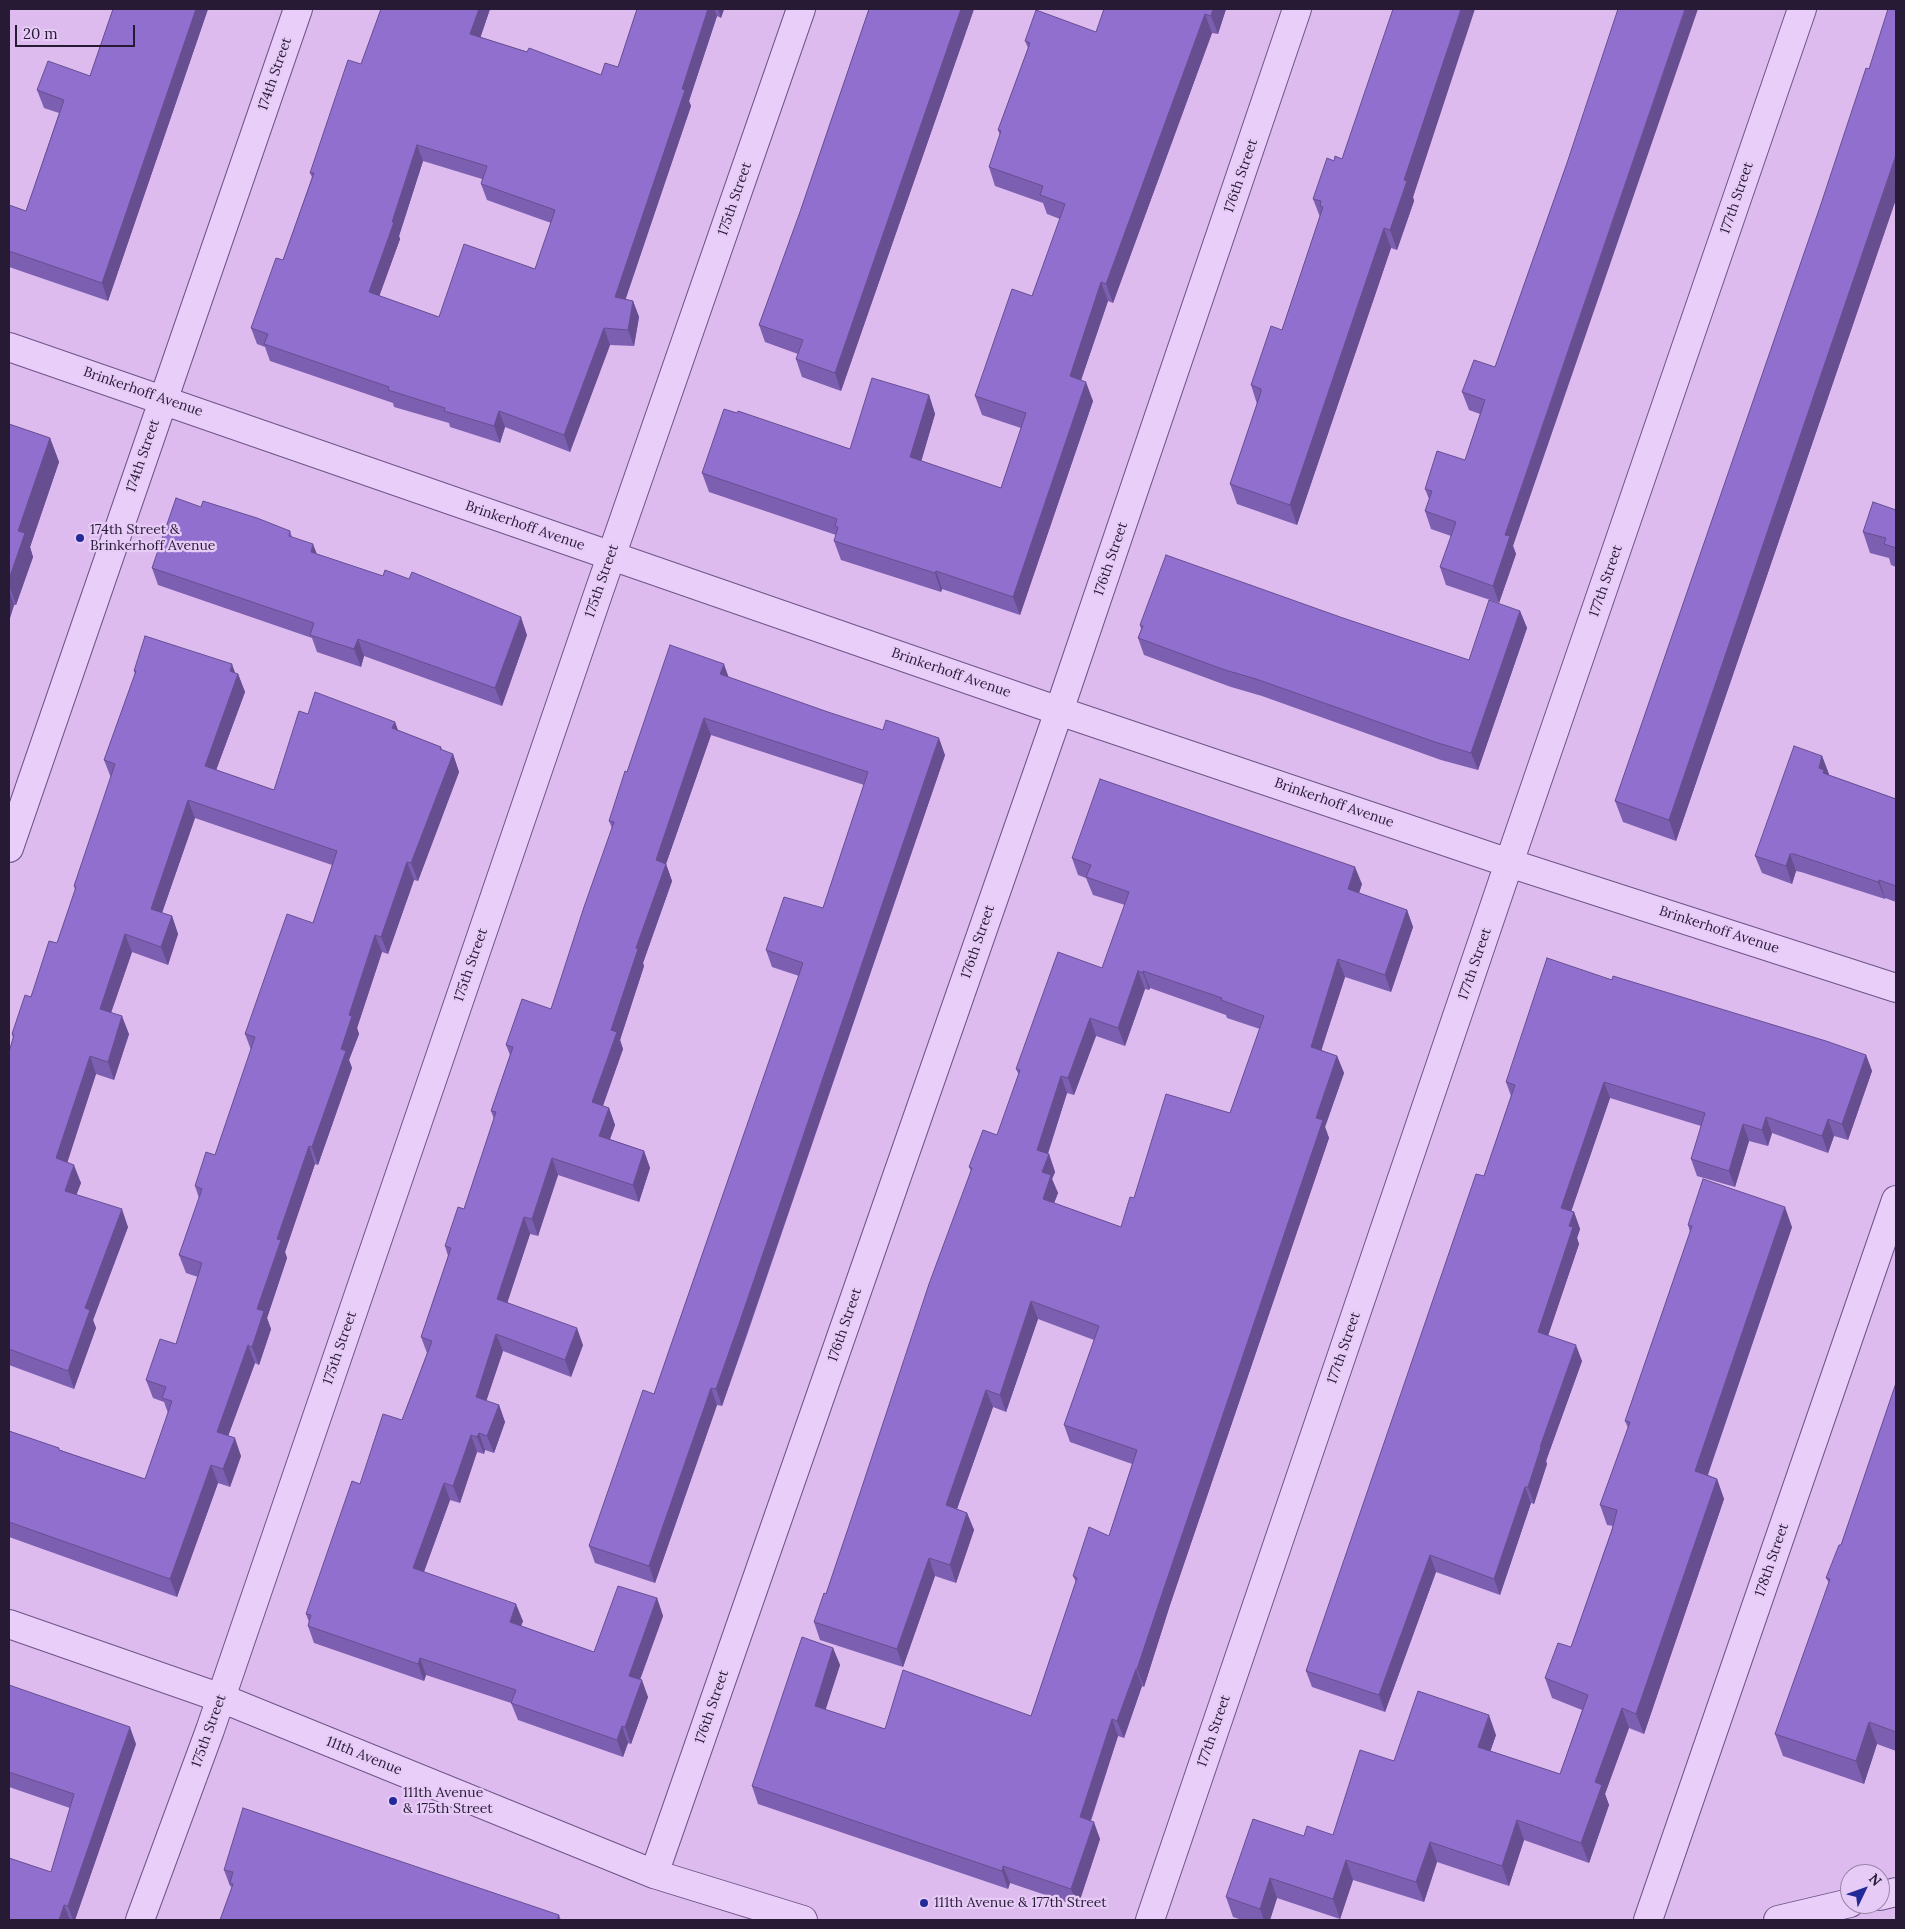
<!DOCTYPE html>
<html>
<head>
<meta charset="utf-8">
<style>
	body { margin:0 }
	#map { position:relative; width:1905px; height:1929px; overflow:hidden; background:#ddbbef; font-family:Lora,serif }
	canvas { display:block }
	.frame { position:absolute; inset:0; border:10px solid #261a35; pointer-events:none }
	.north { position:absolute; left:1840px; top:1864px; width:50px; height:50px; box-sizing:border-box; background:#e7cbf7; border:1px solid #9a84a9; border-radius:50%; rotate:48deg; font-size:14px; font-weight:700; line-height:20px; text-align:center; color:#261a35 }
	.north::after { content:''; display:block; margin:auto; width:18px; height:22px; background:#222a98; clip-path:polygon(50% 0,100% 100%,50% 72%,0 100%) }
	.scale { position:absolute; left:15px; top:25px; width:120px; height:22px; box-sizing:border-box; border:2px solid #261a35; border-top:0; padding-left:6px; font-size:15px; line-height:18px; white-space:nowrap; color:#261a35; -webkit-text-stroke:4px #e7cbf7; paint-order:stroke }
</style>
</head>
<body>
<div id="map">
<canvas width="1905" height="1929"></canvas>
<div class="frame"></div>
<div class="north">N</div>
<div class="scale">20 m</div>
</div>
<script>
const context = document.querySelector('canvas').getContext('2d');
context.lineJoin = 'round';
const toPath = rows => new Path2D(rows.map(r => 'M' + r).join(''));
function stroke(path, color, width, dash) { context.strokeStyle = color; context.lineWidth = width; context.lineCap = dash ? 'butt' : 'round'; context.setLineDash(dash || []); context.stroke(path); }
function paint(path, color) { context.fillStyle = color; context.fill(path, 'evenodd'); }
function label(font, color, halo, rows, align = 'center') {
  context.font = font + ' Lora,serif'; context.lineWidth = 4.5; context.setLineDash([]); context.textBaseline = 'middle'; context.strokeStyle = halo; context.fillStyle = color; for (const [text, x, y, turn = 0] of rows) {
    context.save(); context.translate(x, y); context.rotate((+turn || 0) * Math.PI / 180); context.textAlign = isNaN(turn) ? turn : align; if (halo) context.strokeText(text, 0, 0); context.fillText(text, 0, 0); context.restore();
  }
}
const street = toPath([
	[9,347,1059,711,1509,863,1896,988],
	[9,848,298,9],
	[9,1624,221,1698,654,1874,803,1920],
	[654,1874,1059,711,1297,9],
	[1880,1896,1896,1892],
	[140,1920,210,1730,596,600,801,9],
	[1150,1920,1509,863,1802,9],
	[1648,1920,1896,1200],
	[1778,1920,1850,1903]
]);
stroke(street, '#6c5487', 30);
stroke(street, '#eacefa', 28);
paint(toPath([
	[113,9,208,9,108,301,9,267,9,205,26,211,59,113,44,108,37,90,90,76],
	[381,9,490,9,480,37,601,75,618,67,637,9,724,9,721,18,717,16,689,101,691,106,625,299,633,301,639,317,634,346,610,345,570,452,505,427,500,443,450,427,449,423,394,407,393,403,270,361,265,347,257,344,251,328,283,260,312,177,310,173,361,64],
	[423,161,482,179,481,184,487,200,551,223,535,269,439,317,379,296,400,239,399,236],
	[869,9,974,9,841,391,802,377,796,359,798,354,765,342,759,325,800,212],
	[1226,9,1218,34,1212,33,1113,303,1108,301,1081,380,1093,401,1020,615,942,589,941,592,841,560,834,541,836,535,709,492,702,473,737,413,850,449,929,395,935,414,921,461,1001,488,1021,428,982,415,975,396,1032,296,1060,219,1047,214,1043,203,995,186,989,167,1000,135,998,130,1028,48,1025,41,1096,32],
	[1896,9,1896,199,1676,841,1623,822,1615,801,1869,69],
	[1465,36,1413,197,1414,201,1397,250,1391,248,1297,525,1237,504,1230,484,1257,404,1251,385,1282,330,1320,217,1313,199,1334,161,1342,159],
	[1567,163,1513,546,1516,554,1499,603,1446,585,1440,567,1451,536,1431,529,1425,511,1429,499,1425,489,1465,460,1480,414,1469,410,1462,392,1495,367],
	[9,424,50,438,59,462,30,547,33,557,16,605,14,605,9,621],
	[201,507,290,531,292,537,317,554,527,635,502,706,364,656,361,667,317,652,312,638,158,585,152,568],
	[1896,510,1896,567,1891,565,1889,558,1870,553,1863,532],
	[1520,611,1527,628,1478,770,1441,760,1262,696,1231,687,1144,655,1138,638,1141,629,1140,625,1469,660],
	[134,671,235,673,238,674,245,692,216,770,274,790,308,714,395,722,398,730,441,747,442,750,453,754,459,772,418,881,414,880,388,954,382,952,357,1028,359,1034,349,1060,352,1068,318,1165,315,1164,285,1252,287,1258,267,1318,271,1329,259,1365,255,1363,228,1436,241,1456,230,1487,218,1483,177,1597,9,1537,9,1431,60,1450,145,1479,168,1413,164,1402,153,1398,146,1380,176,1344,198,1277,186,1273,179,1255,199,1198,195,1186,215,1155,251,1050,245,1034,313,923,332,865,195,818,162,913,172,916,178,934,168,965,132,952,111,1013,129,1034,114,1080,96,1074,67,1162,81,1183,76,1195,128,1227,93,1320,96,1328,74,1389,9,1365,9,1052,13,1038,12,1034,57,943,75,890,74,886,111,778,104,760,135,674],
	[728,677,945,755,746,1338,722,1406,717,1405,655,1583,595,1563,589,1546,654,1394,799,976,772,967,766,950,823,908,864,785,711,735,666,864,672,881,643,963,644,966,620,1040,623,1049,603,1106,609,1108,615,1125,610,1139,644,1151,650,1168,639,1202,558,1175,538,1236,530,1234,507,1302,583,1345,571,1377,503,1351,486,1401,499,1405,505,1422,494,1453,485,1450,484,1454,477,1452,460,1503,450,1500,424,1572,523,1621,521,1626,594,1652,657,1598,663,1616,640,1680,648,1697,631,1744,628,1743,623,1757,518,1720,511,1703,426,1675,424,1681,314,1643,308,1626,309,1622,306,1614,360,1484,402,1420,427,1353,421,1337,448,1256,445,1246,464,1209,494,1119,491,1111,510,1055,506,1045,551,1009,612,828,609,821,627,772],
	[1822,756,1829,775,1896,799,1896,902,1885,898,1885,899,1801,872,1796,871,1792,884,1762,873,1755,856],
	[1072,858,1362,884,1359,893,1407,910,1413,927,1391,992,1345,977,1321,1050,1337,1056,1344,1073,1325,1127,1329,1138,1170,1605,1144,1687,1142,1686,1124,1738,1118,1736,1091,1821,1100,1839,1078,1906,1010,1883,1008,1889,758,1804,752,1786,833,1648,840,1665,825,1710,885,1729,1031,1716,1076,1582,1073,1576,1109,1536,1132,1464,1070,1442,1064,1425,1094,1340,1038,1319,1006,1412,993,1407,957,1509,967,1513,974,1530,956,1583,935,1576,903,1667,820,1640,814,1622,826,1594,971,1171,969,1167,997,1135,1019,1075,1016,1069,1102,968,1125,905,1093,895,1086,878,1078,875],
	[1150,988,1226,1015,1227,1018,1260,1029,1230,1113,1134,1198,1121,1227,1054,1203,1058,1193,1052,1179,1055,1172,1049,1154,1048,1154,1067,1093,1074,1095,1096,1036,1125,1046,1145,989,1149,990],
	[1612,980,1866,1055,1872,1071,1848,1140,1834,1136,1828,1153,1772,1133,1768,1146,1749,1141,1735,1187,1697,1176,1691,1159,1701,1126,1610,1098,1571,1211,1574,1212,1580,1229,1577,1238,1579,1244,1548,1335,1582,1361,1546,1461,1547,1464,1534,1504,1531,1503,1500,1595,1436,1572,1385,1712,1312,1687,1306,1671,1484,1176,1511,1096,1506,1082],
	[1688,1225,1792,1227,1708,1475,1717,1479,1724,1499,1644,1734,1629,1728,1605,1794,1609,1805,1589,1863,1524,1840,1509,1886,1437,1862,1424,1902,1353,1880,1340,1919,1277,1898,1270,1920,1242,1920,1233,1917,1226,1897,1304,1836,1333,1835,1394,1761,1496,1735,1490,1751,1560,1774,1582,1710,1552,1698,1545,1678,1571,1647,1613,1526,1607,1525,1600,1505,1628,1428,1625,1421,1690,1232],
	[1896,1383,1896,1751,1877,1744,1864,1784,1783,1756,1775,1734,1829,1583,1826,1578,1841,1545],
	[9,1685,136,1744,75,1920,9,1920,51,1872,70,1808,9,1787],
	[224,1870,559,1915,561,1920,220,1920,232,1887,230,1886]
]), '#7d5fb2');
paint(toPath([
	[196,9,208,9,108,301,102,283],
	[479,9,490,9,476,51,470,34],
	[708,9,714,9,717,16,689,101,691,106,621,313,615,297],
	[718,9,724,9,721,18],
	[961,9,974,9,841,391,835,373],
	[1213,9,1226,9,1218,34,1211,16],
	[1461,9,1475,9,1413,197,1414,201,1397,250,1390,230,1404,180],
	[1685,9,1698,9,1513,546,1516,554,1499,603,1493,586,1505,535],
	[1205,14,1212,33,1113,303,1106,284],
	[417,145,423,161,399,236,400,239,375,308,369,292],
	[1896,155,1896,199,1676,841,1669,820],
	[1384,228,1391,248,1297,525,1290,505],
	[1101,282,1108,301,1076,395,1070,376],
	[633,301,639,317,634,346,628,330],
	[604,328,610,345,570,452,564,435],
	[1086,382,1093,401,1020,615,1013,597],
	[929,395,935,414,917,476,910,457],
	[499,411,505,427,500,443,494,426],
	[50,438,59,462,30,547,33,557,16,605,9,585,9,579,18,531],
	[313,544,320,562,311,552],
	[936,571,942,589,941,592,935,573],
	[9,590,14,605,9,621],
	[1520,611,1527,628,1478,770,1471,753],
	[521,617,527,635,502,706,495,688],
	[358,639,364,656,361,667,354,649],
	[232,664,237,678,238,674,245,692,211,784,205,766],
	[724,664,730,681,720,674],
	[704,718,711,735,666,864,672,881,643,963,644,966,620,1040,623,1049,598,1119,592,1102,611,1030,636,948,656,860],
	[395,722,401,740,392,728],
	[939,738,945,755,722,1406,716,1389],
	[453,754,459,772,418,881,411,863],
	[1822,756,1829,774,1827,779,1819,768],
	[188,800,195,818,157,927,151,909],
	[1790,854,1796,871,1792,884,1786,866],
	[407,862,414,880,388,954,381,937],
	[1355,867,1362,884,1354,907,1348,889],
	[1879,880,1885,898,1885,899,1878,882],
	[1407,910,1413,927,1391,992,1385,975],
	[172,916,178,934,168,965,161,947],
	[125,934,132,952,106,1027,100,1009],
	[375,935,382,952,357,1028,359,1034,349,1060,352,1068,318,1165,312,1147,341,1049,349,1015],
	[1338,959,1345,977,1317,1064,1311,1047],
	[1138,971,1145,989,1125,1046,1118,1028],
	[1143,971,1150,988,1149,990,1143,973],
	[122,1016,129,1034,114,1080,108,1062],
	[1090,1018,1096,1036,1074,1095,1068,1078],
	[1866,1055,1872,1071,1848,1140,1842,1124],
	[90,1056,96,1074,63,1176,56,1158],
	[1337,1056,1344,1073,1325,1127,1329,1138,1170,1605,1144,1687,1137,1669,1316,1118],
	[1061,1076,1067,1093,1043,1168,1037,1150],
	[1604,1082,1610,1098,1567,1224,1561,1208],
	[609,1108,615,1125,605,1153,599,1136],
	[1766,1117,1772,1133,1768,1146,1762,1130],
	[1828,1119,1834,1136,1828,1153,1822,1136],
	[1743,1124,1749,1141,1735,1187,1729,1171],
	[309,1146,315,1164,285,1252,287,1258,267,1318,271,1329,259,1365,252,1347,257,1309,277,1239],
	[644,1151,650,1168,639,1202,633,1185],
	[1049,1154,1055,1172,1052,1179,1058,1193,1049,1216,1043,1199,1042,1172],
	[552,1158,558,1175,538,1236,532,1219],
	[74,1165,81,1183,71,1209,65,1191],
	[1785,1207,1792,1227,1702,1491,1695,1471],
	[122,1209,128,1227,93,1320,96,1328,74,1389,68,1371,85,1308],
	[1574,1212,1580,1229,1577,1238,1579,1244,1544,1348,1538,1332],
	[524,1217,530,1234,503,1316,497,1299],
	[1031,1301,1038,1319,1006,1412,1000,1395],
	[577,1328,583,1345,571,1377,565,1360],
	[496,1334,503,1351,482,1414,476,1397],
	[248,1345,255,1363,223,1450,217,1432],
	[1576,1345,1582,1361,1546,1461,1547,1464,1534,1504,1528,1487,1540,1447],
	[711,1388,717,1405,655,1583,649,1566],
	[986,1390,993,1407,952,1523,946,1505],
	[499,1405,505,1422,494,1453,487,1436],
	[479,1433,485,1450,484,1454,477,1437],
	[471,1435,477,1452,460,1503,453,1486],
	[235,1438,241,1456,230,1487,223,1469],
	[211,1465,218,1483,177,1597,170,1579],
	[1717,1479,1724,1499,1644,1734,1636,1714],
	[444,1483,450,1500,419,1585,413,1568],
	[1525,1487,1531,1503,1500,1595,1494,1579],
	[967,1513,974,1530,956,1583,950,1565],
	[1430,1555,1436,1572,1385,1712,1379,1695],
	[929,1558,935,1576,903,1667,897,1649],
	[657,1598,663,1616,635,1693,629,1676],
	[516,1604,523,1621,516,1639,510,1622],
	[833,1648,840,1665,821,1724,815,1706],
	[420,1658,426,1675,424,1681,418,1664],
	[1136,1669,1142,1686,1124,1738,1117,1721],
	[642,1680,648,1697,631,1744,625,1727],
	[1622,1708,1629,1728,1605,1794,1609,1805,1589,1863,1581,1843,1595,1782],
	[1489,1715,1496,1735,1485,1767,1478,1747],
	[1112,1719,1118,1736,1086,1834,1080,1817],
	[1869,1722,1877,1744,1864,1784,1856,1761],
	[622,1726,628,1743,623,1757,617,1740],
	[130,1727,136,1744,75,1920,73,1920,68,1906],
	[1517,1820,1524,1840,1509,1886,1502,1866],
	[1094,1822,1100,1839,1078,1906,1071,1889],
	[1430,1842,1437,1862,1424,1902,1416,1882],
	[1346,1860,1353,1880,1340,1919,1333,1899],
	[1003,1866,1010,1883,1008,1889,1002,1871],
	[1270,1878,1277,1898,1270,1920,1264,1920,1260,1909],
	[64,1905,70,1920,59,1920]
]), '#664e91');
const building = toPath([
	[113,9,196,9,102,283,9,251,9,205,26,211,64,100,37,90,48,61,90,76,113,9],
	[381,9,479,9,470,34,527,52,529,48,601,75,605,63,618,67,637,9,708,9,682,89,685,90,615,297,633,301,628,330,604,328,564,435,499,411,494,426,444,411,445,408,388,390,389,387,264,344,268,334,251,328,276,258,283,260,314,173,310,173,348,60,361,64,381,9],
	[417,145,487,166,481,184,555,210,535,269,464,244,439,317,369,292,394,222,392,222,417,145],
	[869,9,961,9,835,373,796,359,803,340,759,325,800,212,869,9],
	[1104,9,1213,9,1211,16,1205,14,1106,284,1101,282,1070,376,1086,382,1013,597,936,571,935,573,834,541,838,527,835,526,837,519,702,473,724,409,737,413,738,411,850,449,872,378,929,395,910,457,1001,488,1026,413,975,396,1012,289,1032,296,1065,204,1040,195,1043,186,989,167,1001,131,998,130,1030,43,1025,41,1036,10,1096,32,1104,9],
	[1393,9,1461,9,1404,180,1407,181,1390,230,1384,228,1290,505,1230,484,1261,392,1261,389,1251,385,1271,326,1282,330,1323,207,1320,206,1321,201,1313,199,1327,158,1334,161,1335,156,1342,159,1393,9],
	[1618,9,1685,9,1505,535,1510,536,1493,586,1440,567,1456,522,1425,511,1432,491,1425,489,1437,451,1465,460,1485,400,1462,392,1474,360,1495,367,1567,163,1618,9],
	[1888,9,1896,9,1896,155,1669,820,1615,801,1820,207,1866,68,1869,69,1888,9],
	[9,424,50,438,18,531,25,533,9,579,9,424],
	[176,498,201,507,203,501,257,518,290,531,289,536,313,544,311,552,383,576,385,570,409,579,412,572,521,617,495,688,358,639,354,649,310,635,314,623,152,568,176,498],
	[1873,502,1896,510,1896,548,1884,544,1886,538,1863,532,1873,502],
	[1166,555,1343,618,1469,660,1489,600,1520,611,1471,753,1435,742,1256,679,1225,670,1138,638,1143,626,1140,625,1166,555],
	[145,636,232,664,230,671,238,674,205,766,274,790,299,711,308,714,315,692,395,722,392,728,441,747,440,749,453,754,411,863,407,862,381,937,375,935,349,1015,352,1016,341,1049,346,1051,312,1147,309,1146,277,1239,281,1240,257,1309,264,1311,252,1347,248,1345,217,1432,235,1438,223,1469,211,1465,170,1579,9,1522,9,1431,59,1448,59,1450,145,1479,172,1401,162,1398,166,1387,146,1380,160,1339,176,1344,202,1263,179,1255,202,1189,195,1186,206,1152,215,1155,255,1037,245,1034,287,914,313,923,337,851,188,800,151,909,172,916,161,947,125,934,100,1009,122,1016,108,1062,90,1056,56,1158,74,1165,65,1191,122,1209,85,1308,90,1310,68,1371,9,1349,9,1052,14,1035,12,1034,25,995,31,997,49,941,57,943,76,887,74,886,115,764,104,760,136,671,134,671,145,636],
	[670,645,724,664,720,674,828,712,883,730,886,720,939,738,740,1321,716,1389,711,1388,649,1566,589,1546,643,1390,654,1394,803,963,766,950,784,897,823,908,868,772,704,718,656,860,666,864,636,948,638,949,611,1030,617,1032,592,1102,609,1108,599,1136,644,1151,633,1185,552,1158,532,1219,524,1217,497,1299,577,1328,565,1360,496,1334,476,1397,499,1405,487,1436,479,1433,477,1437,471,1435,453,1486,444,1483,413,1568,516,1604,510,1622,594,1652,618,1586,657,1598,629,1676,642,1680,625,1727,622,1726,617,1740,511,1703,516,1690,420,1658,418,1664,308,1626,311,1615,306,1614,352,1481,360,1484,383,1414,402,1420,432,1341,421,1337,451,1248,445,1246,458,1207,464,1209,496,1112,491,1111,513,1047,506,1045,522,999,551,1009,584,907,614,822,609,821,625,771,627,772,670,645],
	[1794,746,1822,756,1819,768,1824,770,1823,773,1896,799,1896,886,1879,880,1878,882,1794,854,1790,854,1786,866,1755,856,1794,746],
	[1100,779,1355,867,1348,889,1407,910,1385,975,1338,959,1311,1047,1337,1056,1316,1118,1323,1120,1164,1588,1137,1669,1136,1669,1117,1721,1112,1719,1080,1817,1094,1822,1071,1889,1003,1866,1002,1871,752,1786,802,1637,833,1648,815,1706,885,1729,903,1670,1031,1716,1077,1578,1073,1576,1089,1527,1109,1536,1137,1450,1064,1425,1099,1326,1031,1301,1000,1395,986,1390,946,1505,967,1513,950,1565,929,1558,897,1649,814,1622,824,1593,826,1594,859,1496,929,1284,972,1168,969,1167,983,1130,997,1135,1020,1070,1016,1069,1058,952,1102,968,1129,892,1086,877,1091,865,1072,858,1100,779],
	[1138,971,1143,973,1143,971,1222,998,1221,1000,1264,1016,1230,1113,1166,1094,1134,1198,1130,1197,1121,1227,1043,1199,1051,1175,1042,1172,1049,1154,1037,1150,1061,1076,1068,1078,1090,1018,1118,1028,1138,971],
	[1547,958,1612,980,1613,976,1826,1041,1866,1055,1842,1124,1828,1119,1822,1136,1766,1117,1762,1130,1743,1124,1729,1171,1691,1159,1705,1113,1604,1082,1561,1208,1574,1212,1569,1226,1573,1227,1538,1332,1576,1345,1540,1447,1541,1447,1528,1487,1525,1487,1494,1579,1430,1555,1379,1695,1306,1671,1476,1174,1484,1176,1515,1085,1506,1082,1547,958],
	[1703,1179,1785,1207,1695,1471,1717,1479,1636,1714,1622,1708,1595,1782,1602,1785,1581,1843,1517,1820,1502,1866,1430,1842,1416,1882,1346,1860,1333,1899,1270,1878,1260,1909,1226,1897,1253,1819,1304,1836,1307,1826,1333,1835,1360,1750,1394,1761,1418,1691,1489,1715,1478,1747,1560,1774,1588,1695,1545,1678,1558,1643,1571,1647,1612,1530,1617,1510,1600,1505,1630,1422,1625,1421,1692,1226,1688,1225,1703,1179],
	[1896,1383,1896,1732,1869,1722,1856,1761,1775,1734,1830,1579,1826,1578,1839,1545,1841,1545,1896,1383],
	[9,1685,130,1727,68,1906,64,1905,59,1920,9,1920,9,1858,51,1872,74,1794,9,1772,9,1685],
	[243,1808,559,1915,557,1920,220,1920,233,1884,230,1883,233,1872,224,1870,243,1808]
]);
paint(building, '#916fcf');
stroke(building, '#664e91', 1);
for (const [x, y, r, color] of [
	[80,538,5,"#222a98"],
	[393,1801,5,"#222a98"],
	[924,1903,5,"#222a98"]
]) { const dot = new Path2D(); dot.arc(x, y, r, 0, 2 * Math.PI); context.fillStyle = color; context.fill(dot); stroke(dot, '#e7cbf7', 2); }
label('14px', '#261a35', '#e7cbf7', [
	["174th Street",275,74,-71],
	["176th Street",1241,176,-71],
	["177th Street",1737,198,-71],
	["175th Street",735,199,-71],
	["Brinkerhoff Avenue",143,392,19],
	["174th Street",143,456,-71],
	["Brinkerhoff Avenue",525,526,19],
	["176th Street",1111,559,-71],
	["175th Street",602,581,-71],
	["177th Street",1606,581,-71],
	["Brinkerhoff Avenue",951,673,19],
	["Brinkerhoff Avenue",1334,803,19],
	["Brinkerhoff Avenue",1719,930,18],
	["176th Street",978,942,-71],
	["177th Street",1475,964,-71],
	["175th Street",471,965,-71],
	["176th Street",845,1325,-71],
	["175th Street",340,1348,-71],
	["177th Street",1344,1348,-71],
	["178th Street",1772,1560,-71],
	["176th Street",712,1707,-71],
	["175th Street",209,1731,-70],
	["177th Street",1214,1731,-71],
	["111th Avenue",364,1756,22]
]);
label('14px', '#261a35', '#e7cbf7', [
	["174th Street &",90,530],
	["Brinkerhoff Avenue",90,546],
	["111th Avenue",403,1793],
	["& 175th Street",403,1809],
	["111th Avenue & 177th Street",934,1903]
], 'left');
</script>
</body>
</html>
